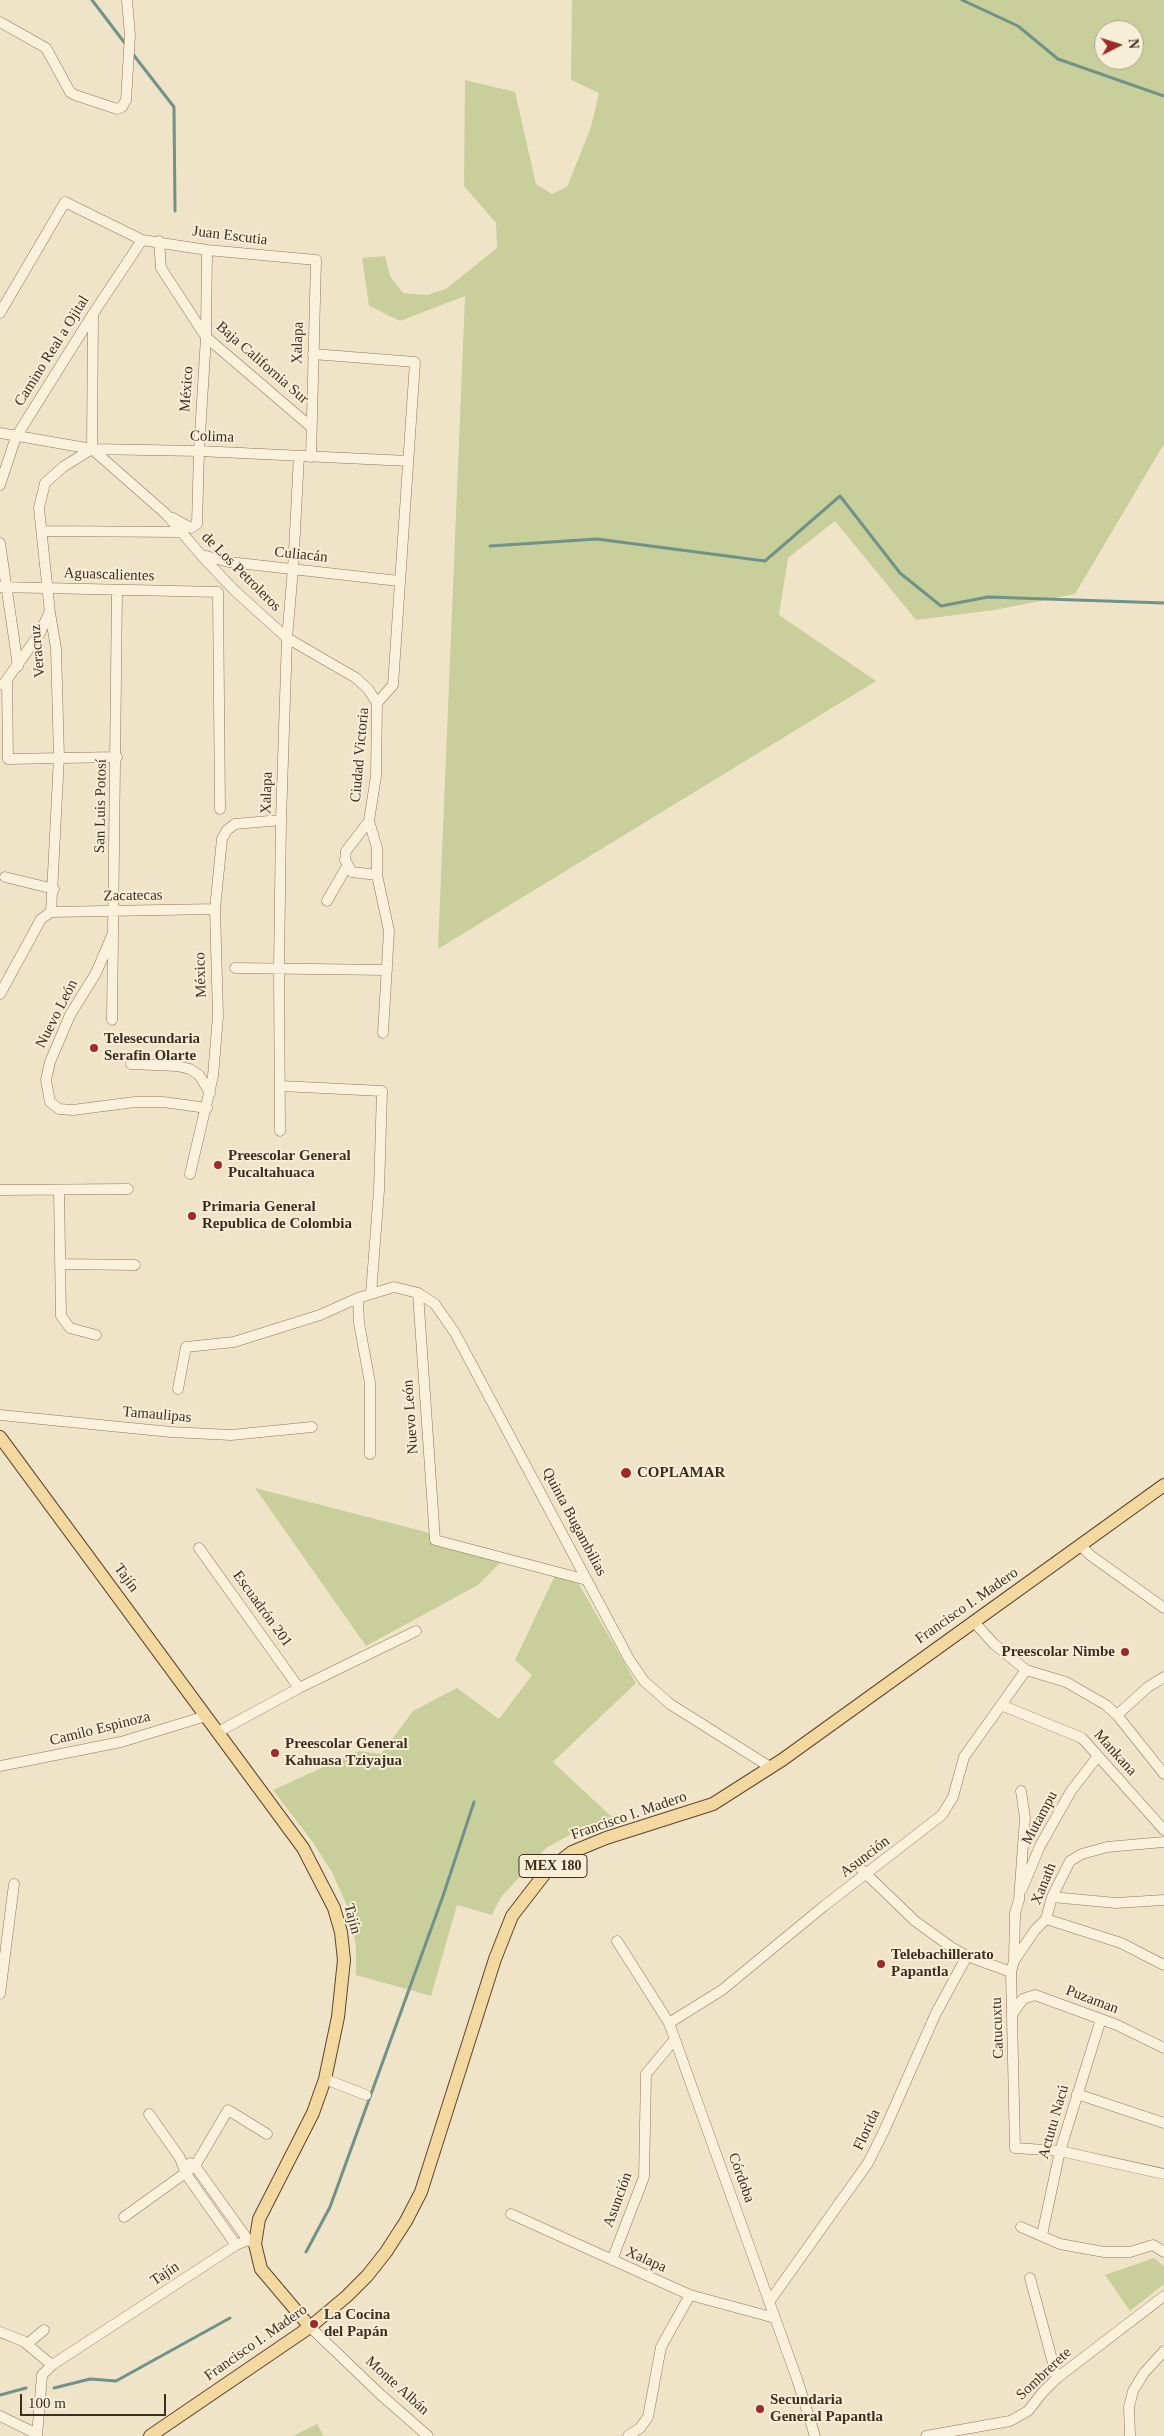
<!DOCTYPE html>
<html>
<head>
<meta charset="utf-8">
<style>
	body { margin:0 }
	#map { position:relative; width:1164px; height:2436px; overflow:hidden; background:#f0e4c8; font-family:Georgia,serif }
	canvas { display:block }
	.north { position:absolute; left:1094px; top:20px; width:50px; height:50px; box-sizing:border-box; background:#f7eed8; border:1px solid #ada18e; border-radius:50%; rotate:85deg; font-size:14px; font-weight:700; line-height:20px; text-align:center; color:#3d2e20 }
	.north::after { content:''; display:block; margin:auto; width:18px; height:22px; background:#9e2a2b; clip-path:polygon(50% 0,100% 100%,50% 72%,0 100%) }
	.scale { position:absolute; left:20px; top:2394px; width:146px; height:22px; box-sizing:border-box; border:2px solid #3d2e20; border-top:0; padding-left:6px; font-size:15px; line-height:18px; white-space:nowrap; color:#3d2e20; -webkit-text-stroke:4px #f7eed8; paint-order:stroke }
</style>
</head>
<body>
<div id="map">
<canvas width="1164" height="2436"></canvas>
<div class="north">N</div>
<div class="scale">100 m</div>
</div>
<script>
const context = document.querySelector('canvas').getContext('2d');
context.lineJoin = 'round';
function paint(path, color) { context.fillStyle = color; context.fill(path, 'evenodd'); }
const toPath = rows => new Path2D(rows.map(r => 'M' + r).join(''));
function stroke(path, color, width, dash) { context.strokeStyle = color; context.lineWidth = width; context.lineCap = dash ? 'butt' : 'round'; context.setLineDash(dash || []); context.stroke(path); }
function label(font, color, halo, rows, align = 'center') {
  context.font = font + ' Georgia,serif'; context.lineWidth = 4; context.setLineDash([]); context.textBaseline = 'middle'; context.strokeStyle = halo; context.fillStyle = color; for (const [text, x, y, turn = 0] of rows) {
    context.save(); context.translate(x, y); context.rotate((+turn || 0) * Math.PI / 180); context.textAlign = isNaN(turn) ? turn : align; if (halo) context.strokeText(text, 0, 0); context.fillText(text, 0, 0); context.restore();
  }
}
paint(toPath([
	[572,0,1164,0,1164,444,1075,594,995,610,916,620,835,521,788,558,779,615,876,681,438,949,465,296,400,321,369,306,362,258,385,256,390,276,403,293,427,295,446,289,497,248,496,223,464,186,465,80,515,92,536,184,552,194,567,187,591,127,599,93,571,80],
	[1104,30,1134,30,1134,60,1104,60],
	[255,1488,422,1531,509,1554,478,1585,366,1646],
	[558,1569,573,1574,636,1683,553,1762,614,1819,573,1833,546,1848,501,1897,492,1915,457,1905,431,1996,356,1975,356,1946,348,1908,332,1872,312,1841,273,1790,359,1751,381,1754,413,1711,457,1688,499,1719,532,1675,515,1660],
	[1154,2258,1164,2266,1164,2284,1130,2311,1105,2275],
	[317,2424,324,2436,293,2436]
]), '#c9cf9b');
stroke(toPath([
	[92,0,127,46],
	[962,0,1018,26,1058,59,1164,96],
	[132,53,174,107,175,211],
	[490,546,597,539,765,561,840,496,900,573,941,606,988,597,1164,603],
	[306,2252,330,2207,443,1896,474,1802],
	[54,2388,90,2379,116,2381,230,2318],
	[0,2395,26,2388]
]), '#6f938a', 3);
const minor = toPath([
	[0,22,46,48,70,92,75,95,117,109,122,107,126,100,130,35,127,0],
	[142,240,207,250,316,260,311,457],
	[159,241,161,268,206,337,310,426],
	[0,313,65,202,142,240,93,314,16,437,0,485],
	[313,354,415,362,393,685,377,703,376,776,369,821,377,848,377,875,389,931,383,1033],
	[0,433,92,449,199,451,408,461],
	[92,449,166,514,201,555,234,590,287,638,356,678,368,689,377,703],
	[92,449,93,315],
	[173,518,191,528,197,524,199,451,206,337,207,250],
	[42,531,181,532],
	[0,543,18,666],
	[202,555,229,562,399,581],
	[0,587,218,592,220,809],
	[7,680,8,759,117,757],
	[3,685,40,633,49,613],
	[369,821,346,851,345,860,352,872,377,875],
	[5,877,54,889],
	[327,901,347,866],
	[51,912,59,757,56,648,50,613,39,508,45,483,63,467,92,449],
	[113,933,96,973,70,1015,50,1062,46,1080,50,1102,59,1109,73,1110,135,1102,163,1102,207,1108],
	[235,968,387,970],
	[0,994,41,919,51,912,215,909],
	[112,1020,117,591],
	[131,1064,177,1066,190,1069,199,1075,210,1093],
	[281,1086,382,1091,379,1190,371,1294],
	[280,1131,279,970,281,820,287,638,293,569,299,456],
	[190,1174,213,1076,218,1016,215,909,222,839,227,830,235,824,281,820],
	[0,1190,128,1189],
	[59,1190,61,1316,70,1328,96,1335],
	[60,1264,135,1265],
	[418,1293,435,1540,587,1580],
	[358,1298,359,1323,370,1383,370,1454],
	[178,1389,186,1347,234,1342,320,1315,358,1298,394,1287,418,1293,435,1304,455,1333,629,1659,644,1681,670,1704,770,1767],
	[0,1415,171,1432,231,1435,312,1427],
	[1081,1546,1090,1555,1164,1608],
	[199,1548,299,1688],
	[974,1622,994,1644,1026,1670,1066,1682,1106,1705,1117,1715,1164,1774],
	[1001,1705,1082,1738,1164,1830],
	[1117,1715,1148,1687,1164,1677],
	[218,1732,299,1688,416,1631],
	[0,1766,121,1742,206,1716],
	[1164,1842,1107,1847,1082,1854,1070,1861,1052,1897,1046,1919,1121,1943,1164,1965],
	[860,1868,915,1921,951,1947,967,1956,1011,1972],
	[1022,1889,1040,1846,1071,1791,1098,1756],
	[1052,1897,1116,1903,1164,1900],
	[1046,1919,1035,1930,1014,1961,1011,1972,1015,2148,1060,2151,1164,2174],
	[617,1941,669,2023,797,2379,815,2436],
	[1014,1961,1015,1913,1019,1900,1025,1818,1021,1791],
	[0,1994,14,1884],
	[1013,2013,1023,1999,1035,1995,1117,2025,1164,2048],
	[669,2023,722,1990,824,1906,942,1815,953,1797,964,1757,1026,1670],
	[325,2079,366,2095],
	[1077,2094,1164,2123],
	[149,2114,180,2158,186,2174,236,2245],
	[190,2163,195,2166,248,2240],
	[511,2214,690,2295,775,2318],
	[124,2217,195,2166,228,2110,267,2134],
	[1021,2227,1060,2244,1104,2252,1130,2252,1153,2245,1164,2252],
	[1042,2235,1060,2151,1101,2019],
	[612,2260,644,2177,646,2074,675,2039],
	[1030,2278,1057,2378],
	[769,2302,868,2163,884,2131,936,2013,967,1956],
	[310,2327,381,2395,428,2436],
	[0,2332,23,2341,52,2365],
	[27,2344,44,2330],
	[0,2416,37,2434],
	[37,2436,42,2375,52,2365,236,2245,248,2240,255,2244],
	[628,2436,640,2428,648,2417,661,2347,690,2295],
	[926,2436,1010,2421,1028,2411,1042,2393,1057,2378,1164,2296],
	[1130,2436,1129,2407,1133,2391,1144,2373,1164,2351]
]);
const major = toPath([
	[0,1437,303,1848,334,1908,341,1932,344,1960,338,2017,325,2079,313,2113,259,2219,255,2244,261,2269,310,2327],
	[150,2436,310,2327,347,2296,367,2276,386,2252,406,2221,421,2192,495,1959,512,1916,546,1872,572,1852,606,1838,713,1804,782,1760,1164,1485]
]);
stroke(minor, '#8d765c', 11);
stroke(major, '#5b4430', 14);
stroke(minor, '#faf1dc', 10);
stroke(major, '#f3d9a0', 12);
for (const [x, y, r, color] of [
	[94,1048,5,"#9e2a2b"],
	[218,1165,5,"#9e2a2b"],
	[192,1216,5,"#9e2a2b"],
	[626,1473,6,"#9e2a2b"],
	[1125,1652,5,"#9e2a2b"],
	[275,1753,5,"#9e2a2b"],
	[881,1964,5,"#9e2a2b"],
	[314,2324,5,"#9e2a2b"],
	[760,2409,5,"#9e2a2b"]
]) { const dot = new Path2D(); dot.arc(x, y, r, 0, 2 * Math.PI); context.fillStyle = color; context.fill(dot); stroke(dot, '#f7eed8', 2); }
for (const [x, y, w] of [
	[553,1866,68]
]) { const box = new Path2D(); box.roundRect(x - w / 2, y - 11.5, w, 23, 4); context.fillStyle = '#f7eed8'; context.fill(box); stroke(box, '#3d2e20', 1); }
label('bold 14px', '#3d2e20', null, [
	["MEX 180",553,1866]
]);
label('15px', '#3d2e20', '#f7eed8', [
	["Juan Escutia",230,236,7],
	["Xalapa",298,343,-88],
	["Camino Real a Ojital",52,351,-58],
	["Baja California Sur",262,363,41],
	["México",187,389,-86],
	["Colima",212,437,2],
	["Culiacán",301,555,6],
	["de Los Petroleros",241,572,45],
	["Aguascalientes",109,575,2],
	["Veracruz",38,651,-95],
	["Ciudad Victoria",360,755,-85],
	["Xalapa",267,793,-88],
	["San Luis Potosí",101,806,-89],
	["Zacatecas",133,896,-1],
	["México",201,975,-92],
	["Nuevo León",57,1014,-63],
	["Tamaulipas",157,1415,5],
	["Nuevo León",411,1417,-94],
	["Quinta Bugambilias",574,1522,62],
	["Tajín",126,1578,54],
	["Francisco I. Madero",967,1606,-35],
	["Escuadrón 201",262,1609,54],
	["Camilo Espinoza",100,1729,-14],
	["Mankana",1115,1753,48],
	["Francisco I. Madero",629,1816,-19],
	["Mutampu",1040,1818,-62],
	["Asunción",865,1857,-37],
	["Xanath",1044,1884,-68],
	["Tajín",352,1919,75],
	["Puzaman",1092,2000,21],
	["Catucuxtu",998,2028,-92],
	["Actutu Nacú",1054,2122,-74],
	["Florida",867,2130,-65],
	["Córdoba",741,2178,70],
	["Asunción",618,2200,-70],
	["Xalapa",646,2260,24],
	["Tajín",165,2274,-34],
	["Francisco I. Madero",256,2343,-35],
	["Sombrerete",1044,2374,-43],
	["Monte Albán",397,2386,42]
]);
label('bold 15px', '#3d2e20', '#f7eed8', [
	["Telesecundaria",104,1039],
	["Serafin Olarte",104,1056],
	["Preescolar General",228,1156],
	["Pucaltahuaca",228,1173],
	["Primaria General",202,1207],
	["Republica de Colombia",202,1224],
	["COPLAMAR",637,1473],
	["Preescolar Nimbe",1115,1652,"right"],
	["Preescolar General",285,1744],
	["Kahuasa Tziyajua",285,1761],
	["Telebachillerato",891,1955],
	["Papantla",891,1972],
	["La Cocina",324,2315],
	["del Papán",324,2332],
	["Secundaria",770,2400],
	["General Papantla",770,2417]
], 'left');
</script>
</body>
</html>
